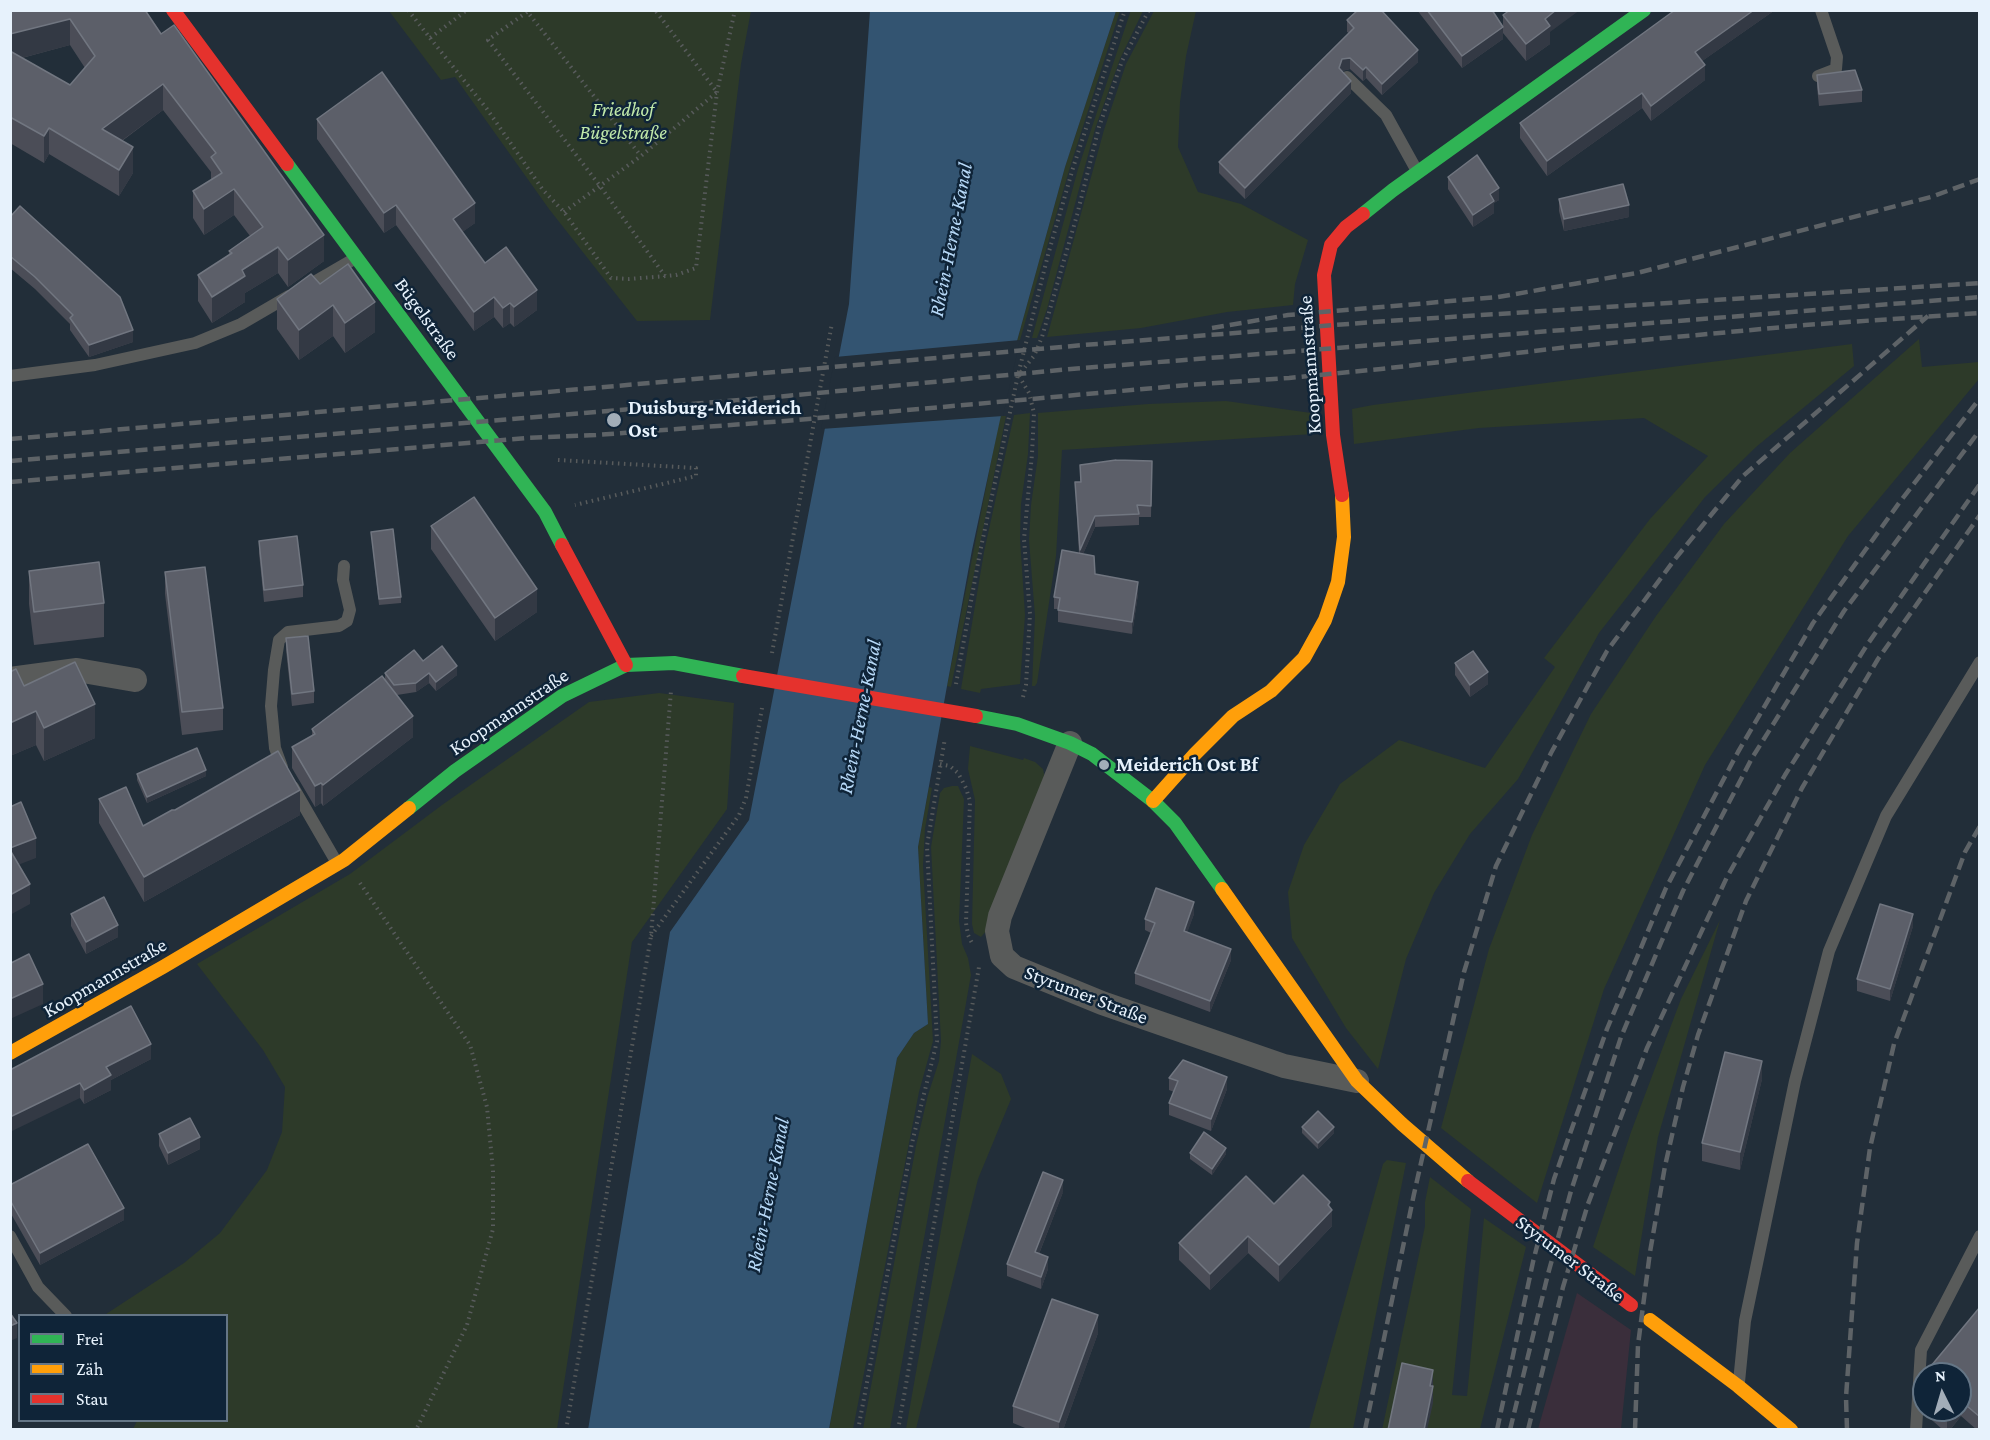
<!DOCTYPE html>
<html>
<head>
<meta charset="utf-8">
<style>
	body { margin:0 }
	#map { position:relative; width:1990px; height:1440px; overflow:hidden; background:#222e39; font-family:"Crimson Pro",serif }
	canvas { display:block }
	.frame { position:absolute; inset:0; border:12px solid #e7f2fc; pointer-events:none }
	.legend { position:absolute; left:18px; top:1314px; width:210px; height:108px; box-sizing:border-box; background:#0f2438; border:2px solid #657686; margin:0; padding:8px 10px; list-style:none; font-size:18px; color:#e7f2fc }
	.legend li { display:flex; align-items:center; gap:12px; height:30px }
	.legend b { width:30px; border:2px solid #657686 }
	.north { position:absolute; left:1912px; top:1362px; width:60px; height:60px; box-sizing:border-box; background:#0f2438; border:2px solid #657686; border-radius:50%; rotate:355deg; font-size:16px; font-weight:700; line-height:24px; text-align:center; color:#e7f2fc }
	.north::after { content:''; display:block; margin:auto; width:21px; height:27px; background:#a2adb8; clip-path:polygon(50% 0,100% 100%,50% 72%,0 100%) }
</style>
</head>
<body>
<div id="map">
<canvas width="1990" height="1440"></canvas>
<div class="frame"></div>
<ul class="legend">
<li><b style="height:8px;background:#30b455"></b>Frei</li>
<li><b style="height:8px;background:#ff9f0a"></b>Zäh</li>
<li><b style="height:8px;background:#e5322d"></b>Stau</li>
</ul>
<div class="north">N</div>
</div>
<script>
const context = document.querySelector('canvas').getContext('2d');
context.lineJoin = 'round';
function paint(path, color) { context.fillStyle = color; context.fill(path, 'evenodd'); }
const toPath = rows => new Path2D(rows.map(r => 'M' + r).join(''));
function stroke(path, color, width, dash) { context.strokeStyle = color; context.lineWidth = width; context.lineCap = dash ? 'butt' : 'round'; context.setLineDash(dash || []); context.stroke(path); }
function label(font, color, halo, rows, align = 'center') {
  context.font = font + ' "Crimson Pro",serif'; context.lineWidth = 5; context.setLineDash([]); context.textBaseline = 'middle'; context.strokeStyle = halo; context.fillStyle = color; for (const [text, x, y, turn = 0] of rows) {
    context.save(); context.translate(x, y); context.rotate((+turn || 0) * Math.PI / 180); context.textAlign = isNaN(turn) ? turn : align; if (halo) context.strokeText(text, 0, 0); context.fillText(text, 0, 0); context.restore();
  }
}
paint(toPath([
	[1577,1293,1631,1330,1621,1429,1538,1429]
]), '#3a2e3b');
paint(toPath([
	[1131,10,1143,11,1120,59,1095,129,1047,309,1037,338,1032,338,1078,169],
	[389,11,751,11,741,64,710,320,637,321,549,209,455,77,441,80],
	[1116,11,1120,11,1070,167,1020,340,1017,341,1065,167],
	[1154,11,1196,11,1186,56,1180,102,1178,147,1198,192,1241,204,1308,240,1295,284,1293,305,1227,312,1141,328,1047,337,1104,130,1126,64],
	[1919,339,1922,367,1979,362,1979,379,1848,536,1705,765,1604,989,1537,1203,1441,1128,1489,949,1532,835,1591,714,1656,616,1724,524,1790,453],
	[1852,344,1854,366,1756,447,1705,497,1599,633,1518,779,1470,834,1434,893,1406,959,1378,1069,1346,1028,1292,938,1288,892,1304,845,1340,784,1399,740,1485,768,1555,667,1544,658,1650,519,1708,456,1644,418,1479,428,1354,444,1352,409,1373,405],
	[1226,401,1311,413,1313,434,1062,450,1056,556,1037,683,1035,686,1032,686,1035,616,1029,540,1031,505,1038,456,1038,413,1148,404],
	[1030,413,1028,454,1021,504,1020,538,1025,615,1020,684,981,689,980,693,961,689,984,552,1014,415],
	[1000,416,1006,416,951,687,947,686],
	[659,693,734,703,727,809,632,942,557,1429,133,1429,137,1421,226,1420,226,1316,103,1316,184,1263,220,1233,267,1170,282,1132,285,1087,263,1050,197,964,350,874,442,805,589,702],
	[970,746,1023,760,1024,758,1035,762,1043,769,1044,774,1043,789,988,929,981,937,974,933,972,924,975,800,968,769],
	[952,786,958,786,964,799,959,921,962,944,968,958,971,975,890,1429,863,1429,916,1146,928,1095,939,1061,941,1041,931,847,940,793,944,788],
	[929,787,932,788,925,829,923,865,933,1041,919,1092,909,1143,853,1429,829,1430,897,1058,914,1033,928,1024,918,847],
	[1720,920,1658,1137,1635,1276,1593,1247,1631,1132,1681,999],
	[972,1054,1001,1074,1011,1099,978,1179,916,1429,906,1429],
	[1387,1160,1406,1163,1353,1429,1309,1429,1383,1164],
	[1430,1177,1471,1209,1452,1395,1467,1396,1484,1218,1526,1247,1480,1429,1382,1430,1425,1226,1425,1202]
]), '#2d3a29');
paint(toPath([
	[870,11,1116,11,1065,167,1017,341,972,550,947,686,918,847,928,1024,914,1033,897,1058,829,1429,588,1430,670,932,749,820,849,304]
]), '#335471');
paint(toPath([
	[1020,340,1003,416,821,429,835,357]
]), '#222e39');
stroke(toPath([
	[408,10,430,38,467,10],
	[526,10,641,156],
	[527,12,488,40,600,186,665,276],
	[430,38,487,109,543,190,564,212,611,278,629,279,666,276,676,275,696,268,717,92,735,10],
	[564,212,641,156,717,92,655,10],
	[1021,372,1034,356,1042,337,1077,215,1099,127,1122,61,1149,10],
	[1019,376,1029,393,1034,413,1032,454,1024,539,1030,614,1026,685,1023,697],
	[558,460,696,468,696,476,575,505],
	[772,653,832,323],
	[956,684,980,552,1018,375,1048,255,1073,168,1125,10],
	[940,764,950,766,958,773,966,788,970,801,966,923,968,935,973,945],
	[360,883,470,1045,487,1107,493,1171,493,1229,467,1325,416,1430],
	[651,936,739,815,746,798,762,708],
	[566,1430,651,936,671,691],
	[858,1430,912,1143,937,1041,927,846,945,738],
	[898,1430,979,967]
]), '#585b5c', 4, [1.5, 4.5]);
stroke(toPath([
	[1818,76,1836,69,1837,57,1821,10],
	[1347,77,1386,115,1417,171],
	[304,288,354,259],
	[10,376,95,365,195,343,241,324,289,296],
	[282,767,275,748,271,706,274,670,279,640,288,632,339,626,347,621,350,610,343,580,344,566],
	[293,787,337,863],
	[10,1236,38,1287,66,1316],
	[1739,1382,1745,1321,1795,1081,1829,951,1886,816,1980,662],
	[1916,1430,1921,1350,1980,1236]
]), '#595b5a', 12);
stroke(toPath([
	[10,679,77,670,135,680],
	[1070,743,1000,916,997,931,1002,956,1014,967,1102,1003,1284,1066,1357,1081]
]), '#595b5a', 24);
stroke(toPath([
	[287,164,545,512,562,545],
	[1363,214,1393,190,1644,10],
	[976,716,1017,724,1070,743,1092,754,1153,801,1175,823,1222,889],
	[409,808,455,771,562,696,626,665,674,663,743,676]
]), '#30b455', 14);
stroke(toPath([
	[1153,801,1195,754,1233,716,1271,691,1304,658,1325,620,1338,582,1344,537,1342,495],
	[1222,889,1357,1081,1402,1124,1468,1181],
	[10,1053,163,967,344,860,409,808],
	[1650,1320,1738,1386,1791,1430]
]), '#ff9f0a', 14);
stroke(toPath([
	[173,10,287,164],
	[1342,495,1333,435,1324,275,1331,245,1346,227,1363,214],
	[562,545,626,665],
	[1468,1181,1631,1305]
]), '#e5322d', 14);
stroke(toPath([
	[1212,328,1288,315,1498,297,1637,273,1931,197,1980,179],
	[10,439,1084,345,1373,322,1980,283],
	[10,461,786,396,1071,369,1980,297],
	[10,482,527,438,596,435,785,421,1188,385,1289,378,1381,369,1568,347,1805,325,1980,313],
	[1365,1430,1414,1194,1464,972,1496,866,1551,753,1607,651,1675,559,1743,476,1928,316],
	[1497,1430,1533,1262,1554,1179,1607,1029,1666,888,1738,752,1813,623,1899,503,1980,398],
	[1510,1430,1548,1274,1571,1191,1621,1037,1683,891,1752,758,1844,611,1980,430],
	[1528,1430,1563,1287,1588,1204,1647,1048,1727,877,1785,775,1867,645,1980,484],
	[1635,1430,1638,1345,1650,1252,1665,1166,1683,1087,1698,1035,1746,901,1802,788,1878,659,1980,515],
	[1847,1430,1846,1397,1857,1243,1870,1148,1894,1044,1965,852,1980,826]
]), '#5e6367', 4.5, [12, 6]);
stroke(toPath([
	[743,676,976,716]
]), '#e5322d', 14);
paint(toPath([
	[10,10,145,10,324,261,288,287,278,273,245,293,245,302,212,323,198,301,198,275,229,255,229,251,250,236,234,215,204,235,193,218,193,191,211,180,211,172,163,110,122,141,133,173,119,196,49,154,44,163,10,143],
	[70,45,85,68,70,85,22,58],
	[1417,10,1492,10,1503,26,1503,15,1550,32,1550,44,1526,61,1503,33,1503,39,1462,68],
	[1775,10,1702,61,1705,80,1651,121,1642,108,1547,176,1520,138,1520,123],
	[1347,20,1418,62,1382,95,1366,78,1363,81,1350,69,1342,71,1351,93,1245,199,1219,173,1219,162,1349,33,1347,32],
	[1817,75,1862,90,1862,102,1819,106,1817,87],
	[317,119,475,223,462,232,485,263,537,310,514,327,510,323,503,328,494,317,474,331,396,225,384,233,317,139],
	[1448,177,1499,200,1494,203,1494,213,1473,227,1448,189],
	[1559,199,1629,217,1564,231,1559,211],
	[10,217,133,342,89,357,70,330,70,324,35,289,10,268],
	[320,284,375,332,345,353,333,336,299,360,277,329,277,299],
	[1152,461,1151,517,1139,517,1139,525,1095,527,1083,554,1095,574,1138,594,1132,634,1058,622,1058,609,1054,609,1054,597,1079,554,1075,482,1080,482,1080,465],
	[431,526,537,612,495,641,431,549],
	[371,532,401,597,401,603,379,605],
	[259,541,303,585,303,597,264,602,259,553],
	[29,571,104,603,104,637,34,645,29,604],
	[165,572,223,708,223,730,182,735,165,594],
	[286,638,314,691,314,703,292,706,286,650],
	[423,661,457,675,436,691,429,683,416,692,397,695,413,737,323,806,321,803,315,807,292,768,292,747,312,736,312,729,385,679,385,673],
	[1455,663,1488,684,1470,697,1455,675],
	[10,672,24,686,95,738,44,761,36,745,10,756],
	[137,774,206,776,147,803,137,780],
	[99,799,143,826,300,815,144,902,99,823],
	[71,914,118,937,86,954,71,926],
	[1194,914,1187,932,1231,960,1210,1012,1135,984,1135,973,1151,933,1145,930,1145,919],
	[1913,926,1890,1001,1857,991,1857,979],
	[151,1059,111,1080,111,1090,84,1104,80,1098,10,1070],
	[1169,1078,1227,1089,1211,1131,1169,1115,1169,1103,1174,1092,1169,1090],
	[1762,1079,1740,1170,1702,1161,1702,1143],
	[1302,1127,1334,1133,1318,1149,1302,1133],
	[159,1134,200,1149,168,1165,159,1146],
	[1190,1153,1226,1154,1212,1175,1190,1159],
	[10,1185,124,1220,40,1265,10,1212],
	[1063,1192,1039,1254,1048,1269,1041,1289,1007,1276,1007,1264],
	[1274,1204,1330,1208,1332,1226,1279,1282,1248,1253,1210,1290,1179,1260,1179,1243],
	[1980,1307,1980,1430,1977,1430,1961,1416,1950,1430,1943,1430,1925,1414,1925,1410,1960,1410,1960,1374,1931,1374,1931,1366],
	[1098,1333,1063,1430,1030,1430,1013,1423,1013,1406]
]), '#4b4d57');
paint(toPath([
	[1556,10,1580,10,1550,32,1550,44,1526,61,1526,44,1545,19],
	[1754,10,1775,10,1695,66,1695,52],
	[70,19,70,45,10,61,10,34],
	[1503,27,1503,39,1462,68,1462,56],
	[1418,50,1418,62,1382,95,1382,84],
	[1350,58,1350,69,1342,71,1339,68,1342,59],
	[1705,65,1705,80,1651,121,1651,106],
	[1366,67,1366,78,1363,81,1363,70],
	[1351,81,1351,93,1245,199,1245,188],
	[163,84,163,110,102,155,102,129],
	[1642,93,1642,108,1547,176,1547,161],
	[49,128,49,154,44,163,44,136],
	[133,147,133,173,119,196,119,170],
	[1499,188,1499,200,1494,203,1494,213,1473,227,1473,215,1490,194],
	[234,189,234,215,204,235,204,209],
	[475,203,475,223,453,239,453,219],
	[396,205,396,225,384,233,384,213],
	[1629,205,1629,217,1564,231,1564,219],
	[324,235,324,261,288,287,288,260],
	[278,247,278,273,245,293,245,302,212,323,212,297,242,270],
	[537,290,537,310,514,327,514,307],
	[494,297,494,317,474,331,474,312],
	[375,302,375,332,345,353,345,323],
	[510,303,510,323,503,328,503,308],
	[333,305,333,336,299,360,299,330],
	[133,330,133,342,89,357,89,345],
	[1095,516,1095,527,1080,561,1080,550],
	[1138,582,1138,594,1132,634,1132,622],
	[537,589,537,612,495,641,495,618],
	[457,666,457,675,436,691,436,682],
	[1488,672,1488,684,1470,697,1470,685],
	[429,673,429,683,416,692,416,683],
	[95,704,95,738,44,761,44,728],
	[36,711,36,745,10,756,10,723],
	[413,716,413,737,323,806,323,785],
	[206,770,206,776,147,803,147,797],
	[321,783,321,803,315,807,315,786],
	[300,790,300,815,144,902,144,877],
	[36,838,36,858,10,868,10,848],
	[30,884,30,904,10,915,10,895],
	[1194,902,1194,914,1184,942,1184,931],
	[1913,914,1913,926,1890,1001,1890,989],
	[118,925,118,937,86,954,86,942],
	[1231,949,1231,960,1210,1012,1210,1001],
	[43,984,43,1004,10,1019,10,999],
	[151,1044,151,1059,111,1080,111,1090,84,1104,84,1090,106,1067],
	[1762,1061,1762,1079,1740,1170,1740,1152],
	[1227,1077,1227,1089,1211,1131,1211,1119],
	[80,1083,80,1098,10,1132,10,1117],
	[1334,1127,1334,1133,1318,1149,1318,1143],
	[200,1137,200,1149,168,1165,168,1153],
	[1226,1148,1226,1154,1212,1175,1212,1169],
	[1063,1180,1063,1192,1035,1264,1035,1252],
	[1330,1202,1330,1212,1332,1210,1332,1226,1279,1282,1279,1265],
	[124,1208,124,1220,40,1265,40,1253],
	[1248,1236,1248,1253,1210,1290,1210,1274],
	[1048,1257,1048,1269,1041,1289,1041,1277],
	[1098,1315,1098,1333,1063,1430,1059,1430,1059,1422],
	[17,1323,17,1338,10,1341,10,1326],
	[1433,1370,1433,1403,1427,1430,1424,1430,1430,1386],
	[1961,1401,1961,1416,1950,1430,1947,1430,1947,1418,1953,1410,1960,1410]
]), '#333944');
const building = toPath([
	[10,10,145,10,161,34,174,25,324,235,288,260,278,247,242,270,245,276,212,297,198,275,232,253,229,251,263,227,234,189,204,209,193,191,222,173,211,157,216,153,163,84,102,129,133,147,119,170,49,128,44,136,10,117,10,51,70,85,95,56,70,19,10,34,10,10],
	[1358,10,1381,10,1418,50,1382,84,1366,67,1363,70,1350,58,1342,59,1339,68,1351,81,1245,188,1219,162,1354,28,1347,20,1358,10],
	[1427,10,1492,10,1503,27,1462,56,1427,10],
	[1510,10,1556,10,1545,19,1550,26,1526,44,1503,15,1510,10],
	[1675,10,1754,10,1695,52,1705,65,1651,106,1642,93,1547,161,1520,123,1675,10],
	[1855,70,1862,90,1819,94,1817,75,1855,70],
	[382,72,475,203,453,219,485,263,506,247,537,290,514,307,510,303,503,308,494,297,474,312,396,205,384,213,317,119,382,72],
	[1477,155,1499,188,1490,194,1494,201,1473,215,1448,177,1477,155],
	[1623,184,1629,205,1564,219,1559,199,1623,184],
	[20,206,120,297,133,330,89,345,70,318,73,315,35,277,10,256,10,217,20,206],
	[348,264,375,302,345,323,333,305,299,330,277,299,311,274,320,284,348,264],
	[1116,460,1152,461,1151,506,1137,505,1139,514,1095,516,1080,550,1075,482,1081,482,1080,465,1116,460],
	[474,497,537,589,495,618,431,526,474,497],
	[393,529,401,597,379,599,371,532,393,529],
	[297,536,303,585,264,590,259,541,297,536],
	[1062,550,1094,556,1095,574,1138,582,1132,622,1058,610,1060,598,1054,597,1062,550],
	[99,562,104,603,34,612,29,571,99,562],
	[205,567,223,708,182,712,165,572,205,567],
	[308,636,314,691,292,694,286,638,308,636],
	[442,646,457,666,436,682,429,673,416,683,394,685,385,673,414,650,423,661,442,646],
	[1473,651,1488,672,1470,685,1455,663,1473,651],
	[75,662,95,704,44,728,36,711,10,723,10,672,16,669,24,686,75,662],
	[382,676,413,716,323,785,321,783,315,786,292,747,315,734,312,729,382,676],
	[197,748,206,770,147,797,137,774,197,748],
	[278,751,300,790,144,877,99,799,126,787,143,826,172,810,175,810,278,751],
	[21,802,36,838,10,848,10,807,21,802],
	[10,850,30,884,10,895,10,850],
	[1156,888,1194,902,1184,931,1231,949,1210,1001,1135,973,1155,923,1145,919,1156,888],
	[104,897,118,925,86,942,71,914,104,897],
	[1880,904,1913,914,1890,989,1857,979,1880,904],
	[29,954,43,984,10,999,10,961,11,963,29,954],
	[131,1006,151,1044,106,1067,111,1075,84,1090,80,1083,10,1117,10,1070,131,1006],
	[1725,1052,1762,1061,1740,1152,1702,1143,1725,1052],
	[1183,1060,1227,1077,1211,1119,1169,1103,1178,1081,1169,1078,1183,1060],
	[1318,1111,1334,1127,1318,1143,1302,1127,1318,1111],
	[190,1118,200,1137,168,1153,159,1134,190,1118],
	[1204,1132,1226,1148,1212,1169,1190,1153,1204,1132],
	[88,1144,124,1208,40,1253,10,1200,10,1185,88,1144],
	[1043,1172,1063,1180,1035,1252,1048,1257,1041,1277,1007,1264,1043,1172],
	[1303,1175,1330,1202,1328,1205,1332,1210,1279,1265,1248,1236,1210,1274,1179,1243,1246,1176,1274,1204,1303,1175],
	[1052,1299,1098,1315,1059,1422,1013,1406,1052,1299],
	[1980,1307,1980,1417,1961,1401,1960,1402,1960,1374,1941,1374,1931,1366,1980,1307],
	[10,1313,17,1323,10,1326,10,1313],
	[1402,1363,1433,1370,1430,1386,1433,1386,1424,1430,1388,1430,1402,1363],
	[1938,1410,1953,1410,1947,1418,1938,1410]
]);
paint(building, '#5c5f69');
stroke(building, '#717680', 1.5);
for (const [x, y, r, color] of [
	[614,420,8,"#a2adb8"],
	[1104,765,6,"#a2adb8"]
]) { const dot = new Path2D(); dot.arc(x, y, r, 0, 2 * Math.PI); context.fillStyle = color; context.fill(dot); stroke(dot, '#0f2438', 2); }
label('italic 20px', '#c1e9aa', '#0f2438', [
	["Friedhof",623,110],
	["Bügelstraße",623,133]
]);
label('20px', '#e7f2fc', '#0f2438', [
	["Bügelstraße",427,319,54],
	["Koopmannstraße",1310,365,-94],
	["Koopmannstraße",509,712,-34],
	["Koopmannstraße",105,978,-30],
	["Styrumer Straße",1086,995,21],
	["Styrumer Straße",1570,1259,37]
]);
label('bold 20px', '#e7f2fc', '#0f2438', [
	["Duisburg-Meiderich",628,408],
	["Ost",628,431],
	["Meiderich Ost Bf",1116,765]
], 'left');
label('italic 21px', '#b7d9f8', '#0f2438', [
	["Rhein-Herne-Kanal",951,240,-79],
	["Rhein-Herne-Kanal",860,717,-79],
	["Rhein-Herne-Kanal",768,1195,-79]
]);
</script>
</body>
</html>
